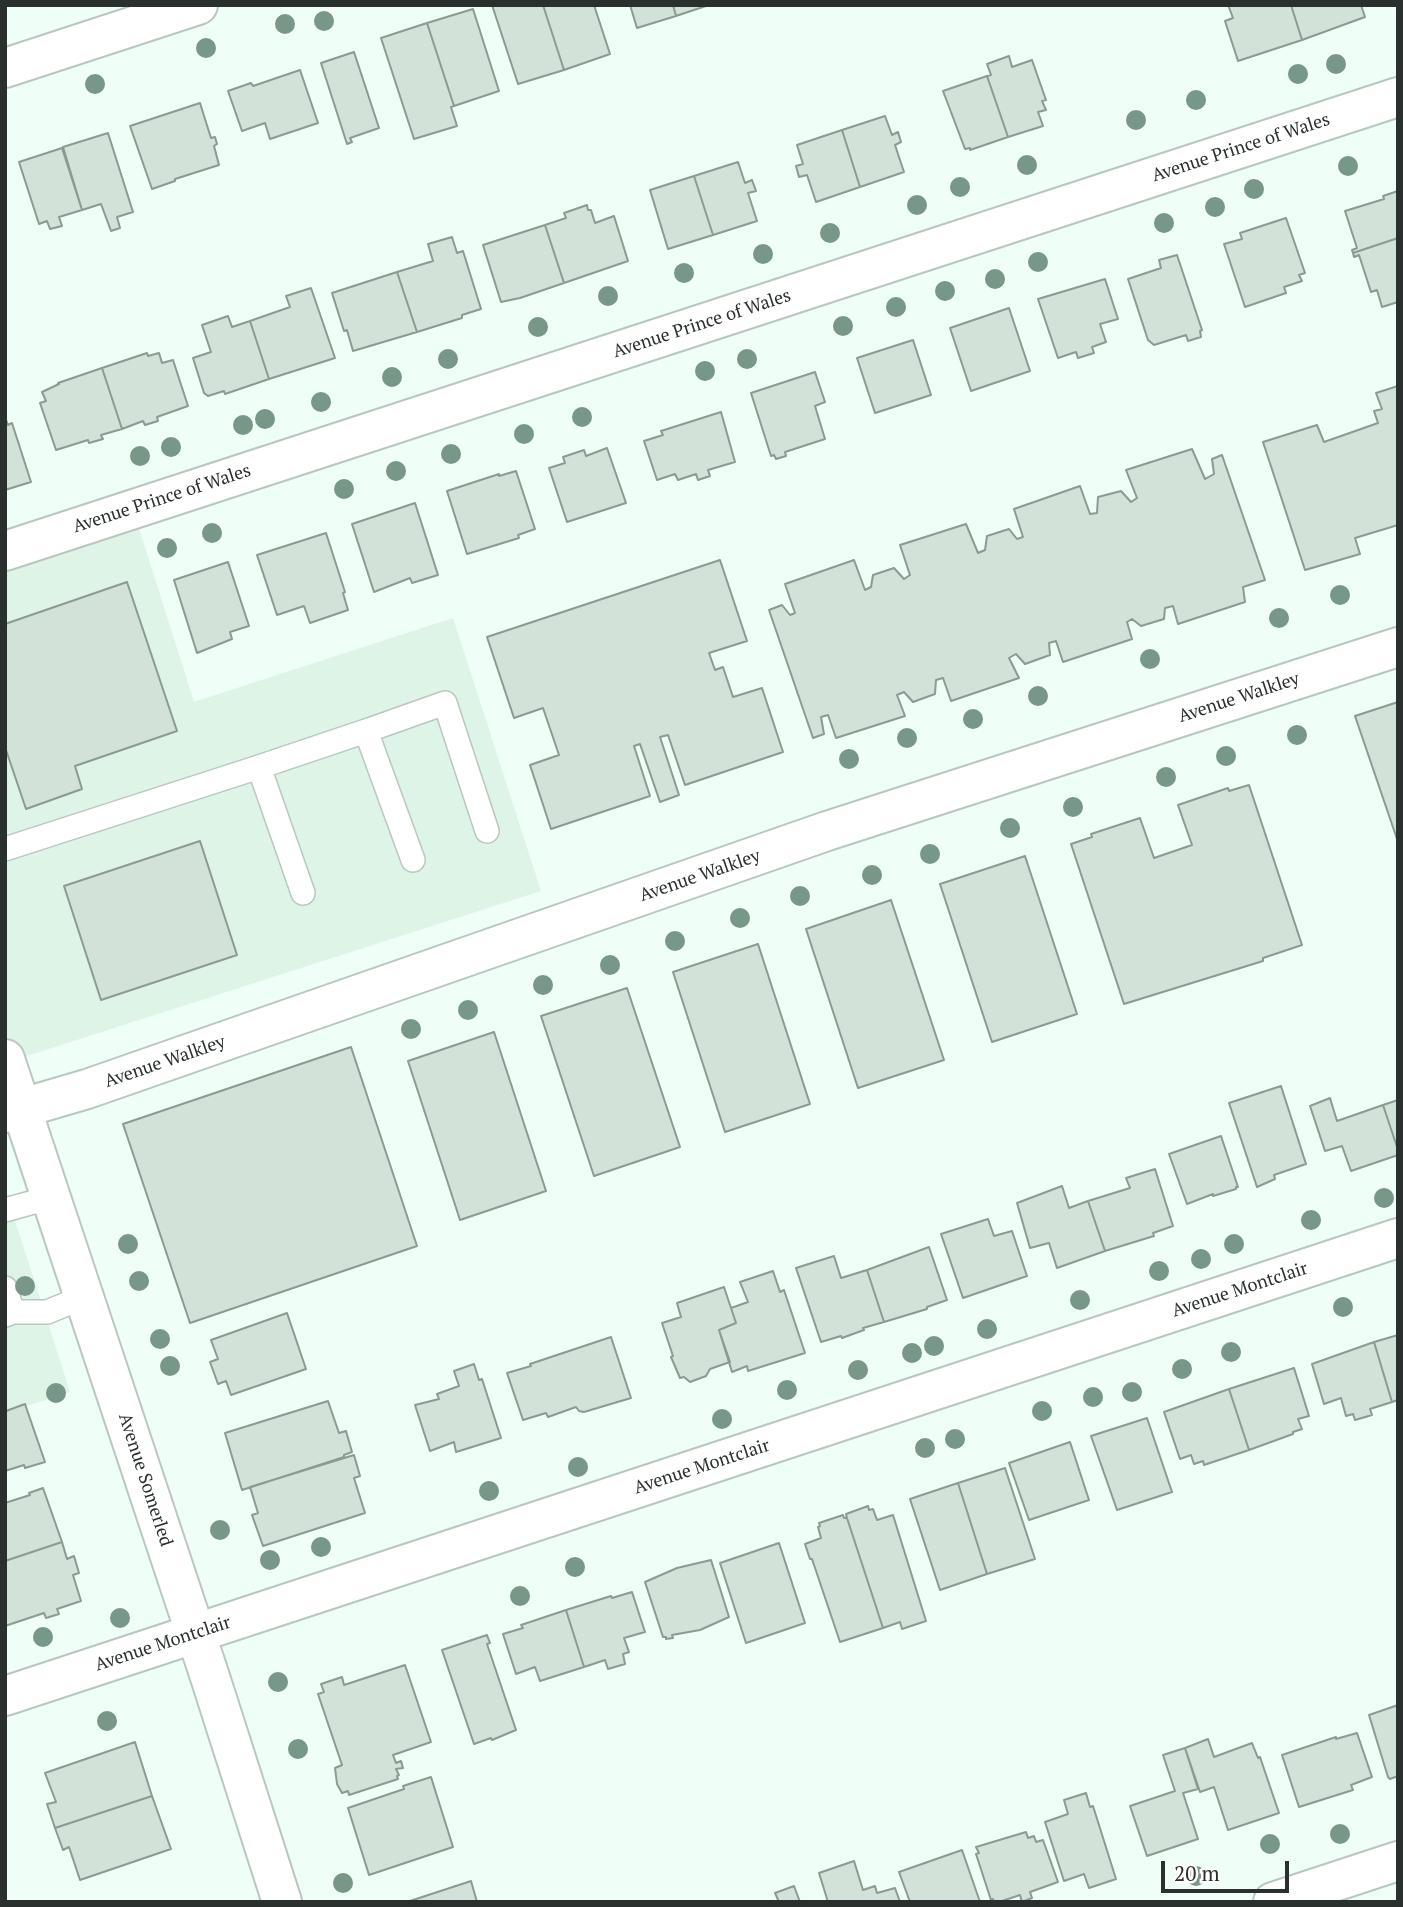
<!DOCTYPE html>
<html>
<head>
<meta charset="utf-8">
<style>
	body { margin:0 }
	#map { position:relative; width:1403px; height:1907px; overflow:hidden; background:#effef6; font-family:"PT Serif",serif }
	canvas { display:block }
	.frame { position:absolute; inset:0; border:7px solid #2a302d; pointer-events:none }
	.scale { position:absolute; left:1161px; top:1861px; width:128px; height:32px; box-sizing:border-box; border:4px solid #2a302d; border-top:0; padding-left:9px; font-size:21px; line-height:24px; white-space:nowrap; color:#2a302d; -webkit-text-stroke:5px #fff; paint-order:stroke }
</style>
</head>
<body>
<div id="map">
<canvas width="1403" height="1907"></canvas>
<div class="frame"></div>
<div class="scale">20 m</div>
</div>
<script>
const context = document.querySelector('canvas').getContext('2d');
context.lineJoin = 'round';
function paint(path, color) { context.fillStyle = color; context.fill(path, 'evenodd'); }
const toPath = rows => new Path2D(rows.map(r => 'M' + r).join(''));
function stroke(path, color, width, dash) { context.strokeStyle = color; context.lineWidth = width; context.lineCap = dash ? 'butt' : 'round'; context.setLineDash(dash || []); context.stroke(path); }
function label(font, color, halo, rows, align = 'center') {
  context.font = font + ' "PT Serif",serif'; context.lineWidth = 5; context.setLineDash([]); context.textBaseline = 'middle'; context.strokeStyle = halo; context.fillStyle = color; for (const [text, x, y, turn = 0] of rows) {
    context.save(); context.translate(x, y); context.rotate((+turn || 0) * Math.PI / 180); context.textAlign = isNaN(turn) ? turn : align; if (halo) context.strokeText(text, 0, 0); context.fillText(text, 0, 0); context.restore();
  }
}
paint(toPath([
	[137,522,194,702,453,618,541,891,5,1063,5,565],
	[5,1189,70,1392,5,1413]
]), '#ddf4e7');
const building = toPath([
	[492,5,543,5,564,70,518,84,492,5],
	[543,5,594,5,610,54,564,70,543,5],
	[630,5,673,5,676,16,637,28,630,5],
	[673,5,709,5,676,16,673,5],
	[1228,5,1291,5,1302,40,1238,61,1225,21,1233,18,1228,5],
	[1291,5,1361,5,1365,17,1302,40,1291,5],
	[473,9,499,91,454,106,427,23,473,9],
	[427,23,454,106,451,107,457,126,414,139,381,38,427,23],
	[354,52,379,128,350,138,352,142,347,144,321,63,354,52],
	[1009,56,1012,67,1032,60,1046,100,1042,101,1046,110,1038,112,1043,126,1008,137,987,76,991,75,987,64,1009,56],
	[300,70,318,123,270,139,265,123,242,131,228,91,251,83,253,86,300,70],
	[987,76,1008,137,970,150,970,148,965,149,943,91,987,76],
	[200,103,211,138,215,137,217,144,214,146,219,165,175,179,175,181,152,189,130,126,200,103],
	[885,116,892,135,898,132,901,142,895,145,904,172,860,187,842,130,885,116],
	[842,130,860,187,816,202,807,175,799,177,796,166,803,164,797,145,842,130],
	[108,133,133,212,117,217,120,228,111,231,101,204,82,210,63,147,108,133],
	[62,148,82,210,59,217,62,226,50,229,47,221,39,224,19,162,62,148],
	[738,162,745,183,752,180,756,191,748,193,757,221,713,235,694,176,738,162],
	[694,176,713,235,668,249,650,190,694,176],
	[1398,191,1398,238,1353,253,1352,250,1357,248,1345,211,1384,199,1383,196,1398,191],
	[587,205,588,210,591,210,595,223,614,216,628,261,564,283,545,225,566,218,564,213,587,205],
	[1286,218,1305,273,1299,275,1302,281,1284,287,1286,293,1245,307,1224,244,1242,239,1240,233,1286,218],
	[545,225,564,283,520,298,501,302,483,245,545,225],
	[452,237,457,253,463,251,481,309,462,315,462,318,417,332,397,272,433,261,428,244,452,237],
	[1398,238,1398,302,1382,307,1377,290,1371,292,1359,255,1354,257,1353,253,1398,238],
	[1177,255,1202,330,1200,331,1201,337,1188,341,1186,335,1154,345,1148,340,1128,279,1161,268,1159,260,1177,255],
	[397,272,417,332,353,351,347,330,344,331,332,293,397,272],
	[1105,279,1118,319,1100,324,1106,342,1092,347,1094,353,1078,358,1076,352,1058,358,1038,299,1105,279],
	[311,288,335,358,269,379,250,321,290,307,286,296,311,288],
	[1009,308,1030,371,971,391,950,328,1009,308],
	[228,316,232,327,250,321,269,379,225,394,224,391,208,396,204,393,193,358,211,352,202,325,228,316],
	[913,340,931,395,875,413,857,358,913,340],
	[147,353,148,356,159,353,162,363,173,360,188,406,157,417,158,421,145,425,143,421,122,429,102,368,147,353],
	[102,368,122,429,101,435,103,439,89,443,88,440,56,450,40,403,46,401,42,392,59,384,58,383,102,368],
	[815,372,825,402,815,406,825,439,785,452,786,456,776,459,774,455,771,456,751,393,815,372],
	[1398,386,1398,525,1355,538,1360,554,1305,570,1263,442,1317,425,1324,442,1378,423,1374,411,1382,409,1376,393,1398,386],
	[721,412,735,462,708,470,710,476,698,480,696,474,678,480,675,474,657,480,644,441,663,435,661,431,721,412],
	[5,417,8,425,12,423,31,482,5,490,5,417],
	[607,448,626,503,567,522,549,468,565,463,563,457,584,450,586,456,607,448],
	[1192,449,1205,479,1214,474,1212,459,1222,455,1265,580,1243,587,1245,602,1178,624,1173,606,1165,608,1164,619,1141,626,1132,619,1127,622,1132,639,1063,662,1056,641,1049,643,1050,655,1025,664,1016,654,1009,658,1019,678,951,701,943,678,936,680,935,694,913,702,904,692,897,695,905,716,836,738,828,715,821,717,824,734,813,738,769,610,782,605,790,615,795,613,785,584,854,560,865,590,871,587,873,575,894,568,904,579,910,575,900,545,966,524,978,553,985,550,987,536,1009,529,1017,539,1023,537,1014,509,1080,486,1090,514,1097,513,1098,497,1121,491,1131,502,1137,498,1126,470,1192,449],
	[516,471,535,529,518,535,519,538,467,554,447,491,499,474,499,476,516,471],
	[415,503,438,575,412,583,410,578,374,592,352,524,415,503],
	[326,533,345,592,343,593,348,610,310,623,304,606,277,615,257,555,326,533],
	[720,560,747,641,709,653,715,670,723,667,733,697,762,688,783,752,685,785,668,735,660,737,679,795,660,802,640,744,634,746,650,796,551,829,530,765,559,755,543,708,514,718,487,637,720,560],
	[228,562,249,626,230,632,232,639,197,653,174,580,228,562],
	[127,582,177,731,75,766,82,789,26,809,5,747,5,624,127,582],
	[1398,702,1398,839,1397,839,1355,716,1398,702],
	[1249,785,1302,945,1263,958,1263,961,1124,1004,1071,844,1092,837,1091,834,1140,818,1154,858,1192,845,1178,805,1228,788,1229,791,1249,785],
	[200,841,237,955,101,1000,64,886,200,841],
	[1025,856,1077,1014,992,1042,940,884,1025,856],
	[891,900,944,1060,858,1088,806,929,891,900],
	[758,944,810,1104,725,1132,673,972,758,944],
	[627,988,680,1147,594,1176,541,1016,627,988],
	[494,1032,546,1191,460,1220,408,1061,494,1032],
	[351,1047,417,1246,190,1323,123,1124,351,1047],
	[1281,1086,1306,1164,1274,1175,1275,1179,1257,1187,1229,1103,1281,1086],
	[1330,1098,1337,1121,1383,1105,1398,1150,1398,1155,1351,1171,1342,1146,1325,1151,1310,1106,1330,1098],
	[1398,1100,1398,1150,1383,1105,1398,1100],
	[1221,1136,1238,1187,1236,1187,1236,1189,1213,1196,1213,1194,1187,1204,1169,1154,1221,1136],
	[1155,1169,1173,1226,1153,1233,1154,1236,1105,1251,1088,1201,1130,1188,1126,1178,1155,1169],
	[1062,1186,1069,1208,1088,1201,1105,1251,1057,1268,1049,1243,1030,1248,1017,1203,1062,1186],
	[988,1219,994,1236,1012,1231,1027,1276,963,1298,941,1234,988,1219],
	[929,1247,947,1300,927,1307,927,1309,884,1322,867,1270,929,1247],
	[834,1256,841,1278,867,1270,884,1322,863,1328,864,1330,842,1338,841,1336,821,1342,796,1268,834,1256],
	[773,1271,780,1292,784,1290,805,1353,748,1371,747,1366,732,1372,719,1330,736,1323,731,1308,748,1302,740,1282,773,1271],
	[724,1287,736,1323,719,1330,730,1362,710,1369,706,1376,690,1382,684,1377,680,1378,671,1357,673,1356,662,1323,681,1317,677,1303,724,1287],
	[287,1313,306,1369,231,1395,226,1381,218,1384,210,1362,218,1359,211,1340,287,1313],
	[1398,1335,1398,1400,1392,1402,1374,1342,1398,1335],
	[611,1337,631,1398,584,1412,579,1411,576,1407,548,1417,546,1413,523,1420,507,1373,531,1366,530,1364,611,1337],
	[1374,1342,1392,1402,1370,1409,1372,1415,1355,1420,1353,1414,1346,1416,1341,1398,1324,1404,1312,1364,1374,1342],
	[474,1364,479,1380,482,1379,501,1438,456,1452,454,1442,430,1451,415,1405,439,1399,437,1394,459,1386,454,1371,474,1364],
	[1294,1368,1309,1416,1298,1419,1302,1429,1293,1432,1293,1434,1249,1450,1229,1389,1294,1368],
	[1229,1389,1249,1450,1204,1465,1203,1461,1194,1464,1191,1455,1180,1459,1164,1412,1229,1389],
	[328,1401,339,1433,346,1431,352,1452,344,1455,344,1457,242,1490,225,1433,328,1401],
	[25,1404,45,1462,25,1468,24,1465,5,1471,6,1411,25,1404],
	[1147,1418,1172,1492,1117,1510,1091,1436,1147,1418],
	[1070,1442,1089,1500,1029,1520,1009,1463,1070,1442],
	[354,1455,360,1476,354,1478,365,1513,263,1546,252,1515,258,1513,250,1487,354,1455],
	[1005,1468,1035,1559,987,1574,958,1483,1005,1468],
	[958,1483,987,1574,940,1590,910,1499,958,1483],
	[43,1488,62,1542,5,1561,5,1503,30,1495,29,1493,43,1488],
	[868,1506,869,1510,873,1509,877,1520,893,1515,926,1621,902,1629,900,1622,883,1628,847,1518,846,1514,868,1506],
	[843,1515,844,1518,847,1518,883,1628,840,1642,812,1559,810,1559,805,1544,821,1538,818,1527,820,1526,819,1523,843,1515],
	[62,1542,67,1559,74,1556,79,1573,73,1575,81,1601,57,1609,59,1614,46,1618,44,1613,5,1626,5,1561,62,1542],
	[779,1543,805,1623,746,1643,720,1563,779,1543],
	[711,1560,729,1617,700,1630,672,1635,673,1638,666,1639,666,1637,663,1637,645,1582,677,1568,711,1560],
	[632,1592,645,1632,624,1638,629,1652,623,1654,625,1664,608,1669,605,1660,584,1667,566,1610,611,1596,612,1598,632,1592],
	[566,1610,584,1667,540,1681,535,1667,516,1674,503,1634,523,1628,521,1625,566,1610],
	[487,1635,490,1643,487,1644,516,1730,492,1740,491,1738,474,1744,442,1650,487,1635],
	[405,1665,431,1742,393,1755,396,1763,401,1761,403,1768,396,1769,399,1775,397,1776,398,1779,349,1795,348,1791,342,1793,337,1784,335,1768,342,1765,318,1694,324,1692,321,1684,342,1677,344,1685,405,1665],
	[1398,1705,1398,1776,1390,1779,1388,1777,1369,1715,1398,1705],
	[1357,1733,1372,1777,1351,1785,1353,1790,1299,1807,1282,1755,1336,1737,1336,1739,1357,1733],
	[1208,1739,1214,1757,1252,1743,1258,1758,1260,1757,1279,1813,1228,1830,1214,1787,1200,1792,1185,1748,1208,1739],
	[135,1742,152,1796,55,1828,47,1804,56,1802,45,1773,135,1742],
	[1185,1748,1198,1789,1183,1793,1198,1839,1147,1856,1130,1806,1175,1791,1163,1755,1185,1748],
	[431,1777,453,1847,369,1875,348,1808,404,1789,403,1786,431,1777],
	[1086,1793,1090,1807,1093,1806,1116,1879,1089,1888,1084,1874,1064,1881,1045,1822,1068,1814,1064,1800,1086,1793],
	[152,1796,171,1849,80,1880,69,1847,63,1850,55,1828,152,1796],
	[1026,1832,1028,1838,1034,1836,1036,1842,1043,1840,1058,1882,1030,1892,1032,1898,1022,1902,1020,1895,999,1902,994,1902,993,1899,991,1900,976,1854,979,1853,976,1847,1026,1832],
	[962,1850,980,1902,910,1902,899,1872,962,1850],
	[854,1861,863,1890,875,1886,877,1893,895,1888,900,1902,828,1902,819,1873,854,1861],
	[471,1881,477,1902,407,1902,471,1881],
	[794,1886,800,1902,779,1902,775,1893,794,1886]
]);
paint(building, '#d3e2d9');
stroke(building, '#8c9a92', 2);
const service = toPath([
	[366,731,445,703,487,831],
	[259,767,366,731,413,860],
	[5,849,259,767,303,893],
	[5,1210,52,1197],
	[5,1288,13,1312,5,1315],
	[13,1312,47,1312,84,1297]
]);
const minor = toPath([
	[5,68,198,5],
	[5,551,1398,97],
	[5,1059,210,1677,282,1902],
	[5,1113,87,1089,827,831,1398,647],
	[5,1696,1398,1238],
	[1273,1902,1398,1861]
]);
stroke(service, '#b9c8bf', 26);
stroke(minor, '#b9c8bf', 42);
stroke(service, '#fff', 23);
stroke(minor, '#fff', 38);
context.fillStyle = '#779788';
for (const [x, y] of [
	[324,21],
	[285,24],
	[206,48],
	[1336,64],
	[1298,74],
	[95,84],
	[1196,100],
	[1136,120],
	[1027,165],
	[1348,166],
	[960,187],
	[1254,189],
	[917,205],
	[1215,207],
	[1164,223],
	[830,233],
	[763,254],
	[1038,262],
	[684,273],
	[995,279],
	[945,291],
	[608,296],
	[896,307],
	[843,326],
	[538,327],
	[448,359],
	[747,359],
	[705,371],
	[392,377],
	[321,402],
	[582,417],
	[265,419],
	[243,425],
	[524,434],
	[171,447],
	[451,454],
	[140,456],
	[396,471],
	[344,489],
	[212,533],
	[167,548],
	[1340,595],
	[1279,618],
	[1150,659],
	[1038,696],
	[973,719],
	[1297,735],
	[907,738],
	[1226,756],
	[849,759],
	[1166,777],
	[1073,807],
	[1010,828],
	[930,854],
	[872,875],
	[800,896],
	[740,918],
	[675,941],
	[610,965],
	[543,985],
	[468,1010],
	[411,1029],
	[1384,1198],
	[1311,1220],
	[128,1244],
	[1234,1244],
	[1201,1259],
	[1159,1271],
	[139,1281],
	[25,1286],
	[1080,1300],
	[1343,1307],
	[987,1329],
	[160,1339],
	[934,1346],
	[1231,1352],
	[912,1353],
	[170,1366],
	[1182,1369],
	[858,1370],
	[787,1390],
	[1132,1392],
	[56,1393],
	[1093,1397],
	[1042,1411],
	[722,1419],
	[955,1439],
	[925,1448],
	[578,1467],
	[489,1491],
	[220,1530],
	[321,1547],
	[270,1560],
	[575,1567],
	[520,1596],
	[120,1618],
	[43,1637],
	[278,1682],
	[107,1721],
	[298,1749],
	[1340,1834],
	[1270,1844],
	[1196,1876],
	[343,1883]
]) { context.beginPath(); context.arc(x, y, 10, 0, 2 * Math.PI); context.fill(); }
label('18px', '#2a302d', '#fff', [
	["Avenue Prince of Wales",1241,148,-18],
	["Avenue Prince of Wales",702,324,-18],
	["Avenue Prince of Wales",162,499,-18],
	["Avenue Walkley",1239,698,-18],
	["Avenue Walkley",700,876,-19],
	["Avenue Walkley",165,1062,-19],
	["Avenue Montclair",1240,1290,-18],
	["Avenue Montclair",702,1467,-18],
	["Avenue Somerled",145,1480,72],
	["Avenue Montclair",163,1644,-18]
]);
</script>
</body>
</html>
